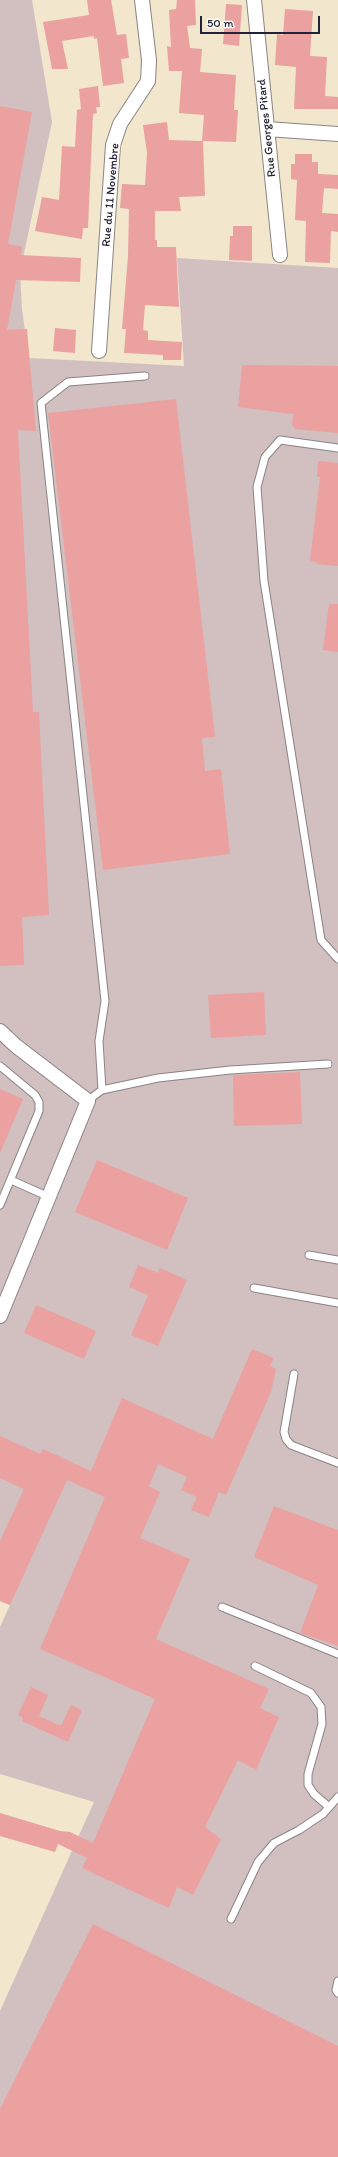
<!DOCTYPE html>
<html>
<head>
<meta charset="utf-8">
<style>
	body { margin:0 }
	#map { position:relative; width:338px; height:2157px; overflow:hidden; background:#f2e6cd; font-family:Itim,sans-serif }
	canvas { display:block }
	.scale { position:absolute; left:200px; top:16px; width:120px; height:18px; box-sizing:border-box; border:2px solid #22223b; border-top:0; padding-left:5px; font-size:12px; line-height:14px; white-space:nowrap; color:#22223b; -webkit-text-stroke:3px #fdfcf7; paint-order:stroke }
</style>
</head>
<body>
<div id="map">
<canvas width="338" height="2157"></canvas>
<div class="scale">50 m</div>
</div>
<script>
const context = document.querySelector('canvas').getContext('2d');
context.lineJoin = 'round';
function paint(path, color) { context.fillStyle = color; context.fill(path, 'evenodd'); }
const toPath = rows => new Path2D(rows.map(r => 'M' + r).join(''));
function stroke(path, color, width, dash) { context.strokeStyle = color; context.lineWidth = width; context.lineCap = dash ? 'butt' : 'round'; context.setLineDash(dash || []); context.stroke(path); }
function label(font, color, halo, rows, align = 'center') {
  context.font = font + ' Itim,sans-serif'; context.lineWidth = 4; context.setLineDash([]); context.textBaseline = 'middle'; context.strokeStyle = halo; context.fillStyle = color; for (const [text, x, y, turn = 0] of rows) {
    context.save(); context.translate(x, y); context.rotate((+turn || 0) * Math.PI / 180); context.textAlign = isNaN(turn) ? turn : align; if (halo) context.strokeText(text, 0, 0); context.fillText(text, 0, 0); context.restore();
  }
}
paint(toPath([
	[0,0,32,0,52,122,20,272,22,310,29,358,184,366,177,258,338,268,338,2157,0,2157,0,2011,94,1802,0,1774,0,1627,10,1605,0,1601]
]), '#d2bfc0');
paint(toPath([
	[87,0,111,0,117,35,126,34,129,58,121,59,124,83,103,86,97,38,94,39,94,36,62,41,68,69,52,69,43,22,89,15],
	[177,0,195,0,196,25,187,26,190,48,202,49,200,72,236,75,234,110,238,110,236,142,203,141,205,196,179,197,181,211,155,211,155,240,157,240,157,247,176,247,179,307,145,305,143,330,148,331,148,340,182,342,181,360,163,360,163,355,124,353,126,329,122,329,128,256,129,209,120,208,122,184,145,185,147,153,143,125,167,122,169,140,202,141,204,115,179,113,182,71,169,71,167,46,171,47,169,10,176,9],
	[226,4,242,5,239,46,223,44],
	[285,9,313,11,310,56,327,57,325,96,338,97,338,109,294,109,296,67,275,65,277,34,283,35],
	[98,86,100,107,96,107,97,113,93,114,88,228,83,228,82,239,35,231,42,197,59,200,62,146,75,147,77,110,81,109,79,89],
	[0,106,32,112,8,244,22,247,21,255,81,258,80,282,16,280,7,330,27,329,36,431,18,430,33,712,39,712,49,915,22,917,24,965,0,966],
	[295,154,312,154,312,162,318,162,318,174,338,175,338,189,324,188,322,213,338,214,338,232,331,231,330,263,305,262,306,221,295,220,297,180,291,179,291,164,295,164],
	[233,226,252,226,252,261,229,260,230,236,233,236],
	[55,328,76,330,75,353,53,351],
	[242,365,338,366,338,433,295,429,292,424,293,414,238,407],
	[176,399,215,737,202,738,205,771,221,769,230,854,103,870,48,413],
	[318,461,338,463,338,566,316,564,317,562,310,561,320,477,317,477],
	[329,604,338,604,338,652,323,650],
	[264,992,266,1035,211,1038,208,995],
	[300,1072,302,1124,234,1126,233,1075],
	[0,1089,23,1099,0,1153],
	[97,1160,188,1198,167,1250,75,1212],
	[138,1265,158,1273,160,1268,187,1280,158,1346,131,1335,148,1295,129,1287],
	[36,1305,96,1331,84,1359,24,1333],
	[252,1349,274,1358,270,1366,276,1369,271,1392,226,1495,219,1492,209,1517,191,1510,197,1497,181,1490,187,1477,158,1464,149,1486,160,1492,140,1538,190,1559,156,1639,269,1689,260,1708,279,1717,256,1770,238,1760,205,1827,221,1839,193,1895,177,1887,169,1908,82,1868,87,1858,58,1844,55,1852,0,1836,0,1813,60,1831,70,1832,93,1843,155,1699,40,1649,105,1497,67,1480,10,1605,0,1601,0,1541,24,1489,0,1478,0,1436,40,1454,43,1449,91,1471,122,1398,213,1439],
	[274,1506,338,1530,338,1646,300,1633,318,1585,254,1557],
	[31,1687,48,1695,39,1716,61,1726,71,1705,82,1710,68,1742,22,1721,23,1718,18,1715],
	[93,1924,338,2046,338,2157,0,2157,0,2109]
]), '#eaa1a0');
const lane = toPath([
	[338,448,280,440,265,457,257,487,264,581,321,940,338,959],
	[0,1066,35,1095,39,1102,39,1111,0,1205],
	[102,1090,158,1078,230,1070,328,1064],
	[87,1101,102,1090,99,1041,105,1001,41,403,68,382,145,376],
	[11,1180,49,1197],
	[309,1255,338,1260],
	[254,1288,338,1303],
	[294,1374,284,1432,286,1439,291,1445,338,1463],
	[222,1607,338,1654],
	[255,1666,311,1693,321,1707,322,1724,308,1774,308,1785,314,1794,329,1807],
	[231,1919,258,1862,274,1843,299,1830,323,1814,338,1797],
	[338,1981,336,1990,338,1993]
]);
const street = toPath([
	[254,0,280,255],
	[267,129,338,134],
	[99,351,113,145,120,124,148,81,149,60,142,0],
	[0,1031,16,1046,88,1101,0,1316]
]);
stroke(lane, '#8a8484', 9);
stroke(street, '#8a8484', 16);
stroke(lane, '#fff', 7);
stroke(street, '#fff', 14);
label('12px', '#22223b', '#fdfcf7', [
	["Rue Georges Pitard",267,128,-96],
	["Rue du 11 Novembre",111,195,-85]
]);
</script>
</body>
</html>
